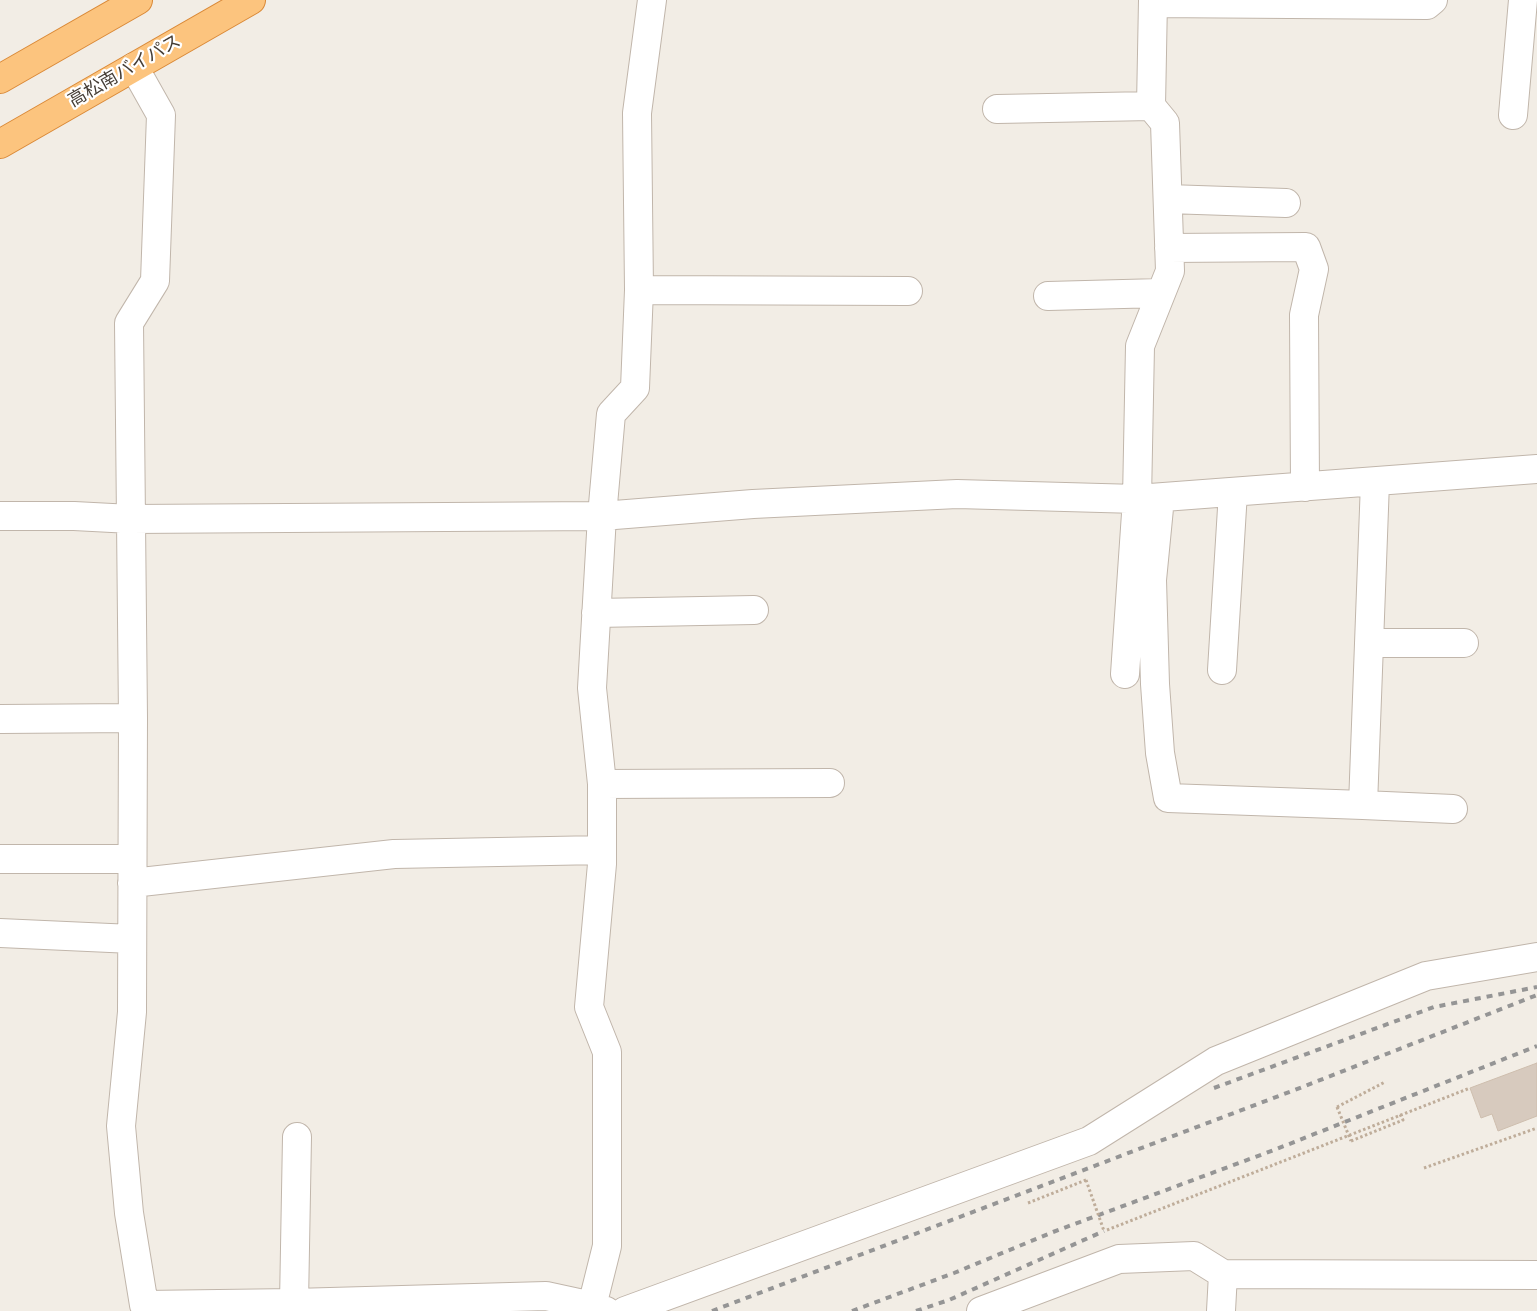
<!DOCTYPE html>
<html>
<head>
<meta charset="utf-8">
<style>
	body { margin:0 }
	canvas { display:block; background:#f2ede5 }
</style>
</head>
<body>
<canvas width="1537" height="1311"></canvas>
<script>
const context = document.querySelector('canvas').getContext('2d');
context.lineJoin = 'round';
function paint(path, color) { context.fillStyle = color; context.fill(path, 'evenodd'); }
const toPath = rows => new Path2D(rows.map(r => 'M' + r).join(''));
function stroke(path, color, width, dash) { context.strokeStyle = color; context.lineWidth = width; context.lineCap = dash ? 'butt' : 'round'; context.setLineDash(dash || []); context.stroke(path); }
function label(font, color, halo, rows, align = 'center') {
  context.font = font + ' Jost,"Noto Sans JP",sans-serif'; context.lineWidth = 4.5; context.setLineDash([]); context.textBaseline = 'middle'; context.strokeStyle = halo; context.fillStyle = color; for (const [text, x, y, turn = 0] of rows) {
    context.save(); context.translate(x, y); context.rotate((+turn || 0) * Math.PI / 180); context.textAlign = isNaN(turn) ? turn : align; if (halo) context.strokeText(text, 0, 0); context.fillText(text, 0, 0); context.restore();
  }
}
const building = toPath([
	[1537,1063,1537,1116,1498,1131,1492,1114,1481,1118,1470,1088,1537,1063]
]);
paint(building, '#d7cabe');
stroke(building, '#cebeae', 1);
const minor = toPath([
	[1153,3,1427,5,1433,0],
	[134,67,161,115,155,281,129,323,133,718,132,1012,121,1126,129,1213,144,1305,294,1303,546,1296,592,1306],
	[997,109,1151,106],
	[1513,115,1523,0],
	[1168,199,1286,203],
	[1169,248,1306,247,1314,269,1304,315,1305,487],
	[639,290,908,291],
	[1048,296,1161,293],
	[1160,498,1152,580,1155,684,1160,753,1168,798,1363,805,1375,482],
	[0,516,74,516,131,519,602,516,753,504,957,494,1137,499,1537,469],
	[596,613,754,610],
	[1369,643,1464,643],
	[1222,670,1233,492],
	[1125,674,1137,499,1140,346,1170,271,1165,123,1151,106,1153,0],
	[0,719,133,718],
	[602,784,830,783],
	[1363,805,1453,809],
	[0,859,132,859],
	[132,883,394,854,602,850],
	[0,933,132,939],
	[294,1303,297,1137],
	[606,1311,592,1306,607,1246,607,1052,589,1007,602,864,602,784,592,688,602,516,611,414,635,388,639,290,637,113,652,0],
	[625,1311,1089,1141,1216,1061,1426,976,1537,957],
	[981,1311,1119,1259,1194,1256,1223,1274,1537,1275],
	[1221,1311,1223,1274]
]);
const trunk = toPath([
	[0,79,138,0],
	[0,144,251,0]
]);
stroke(minor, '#c1b6ab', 30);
stroke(trunk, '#da8937', 30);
stroke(toPath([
	[1337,1107,1385,1082],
	[1351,1141,1403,1120,1400,1114],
	[1424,1168,1537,1128],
	[1028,1203,1086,1180],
	[1107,1230,1470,1088]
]), '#bfad9a', 3, [2.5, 2.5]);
stroke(minor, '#fff', 28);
stroke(trunk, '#fcc47e', 28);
stroke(toPath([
	[1214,1088,1434,1007,1537,987],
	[712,1311,1305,1086,1537,995],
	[852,1311,954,1273,1053,1232,1274,1150,1537,1046],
	[916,1311,949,1300,1104,1231]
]), '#959595', 4, [6, 6]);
stroke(toPath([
	[1337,1107,1351,1141],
	[1086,1180,1104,1231]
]), '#bfad9a', 3, [2.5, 2.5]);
label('18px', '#453d35', '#fff', [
	["高松南バイパス",125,72,-30]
]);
</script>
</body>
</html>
